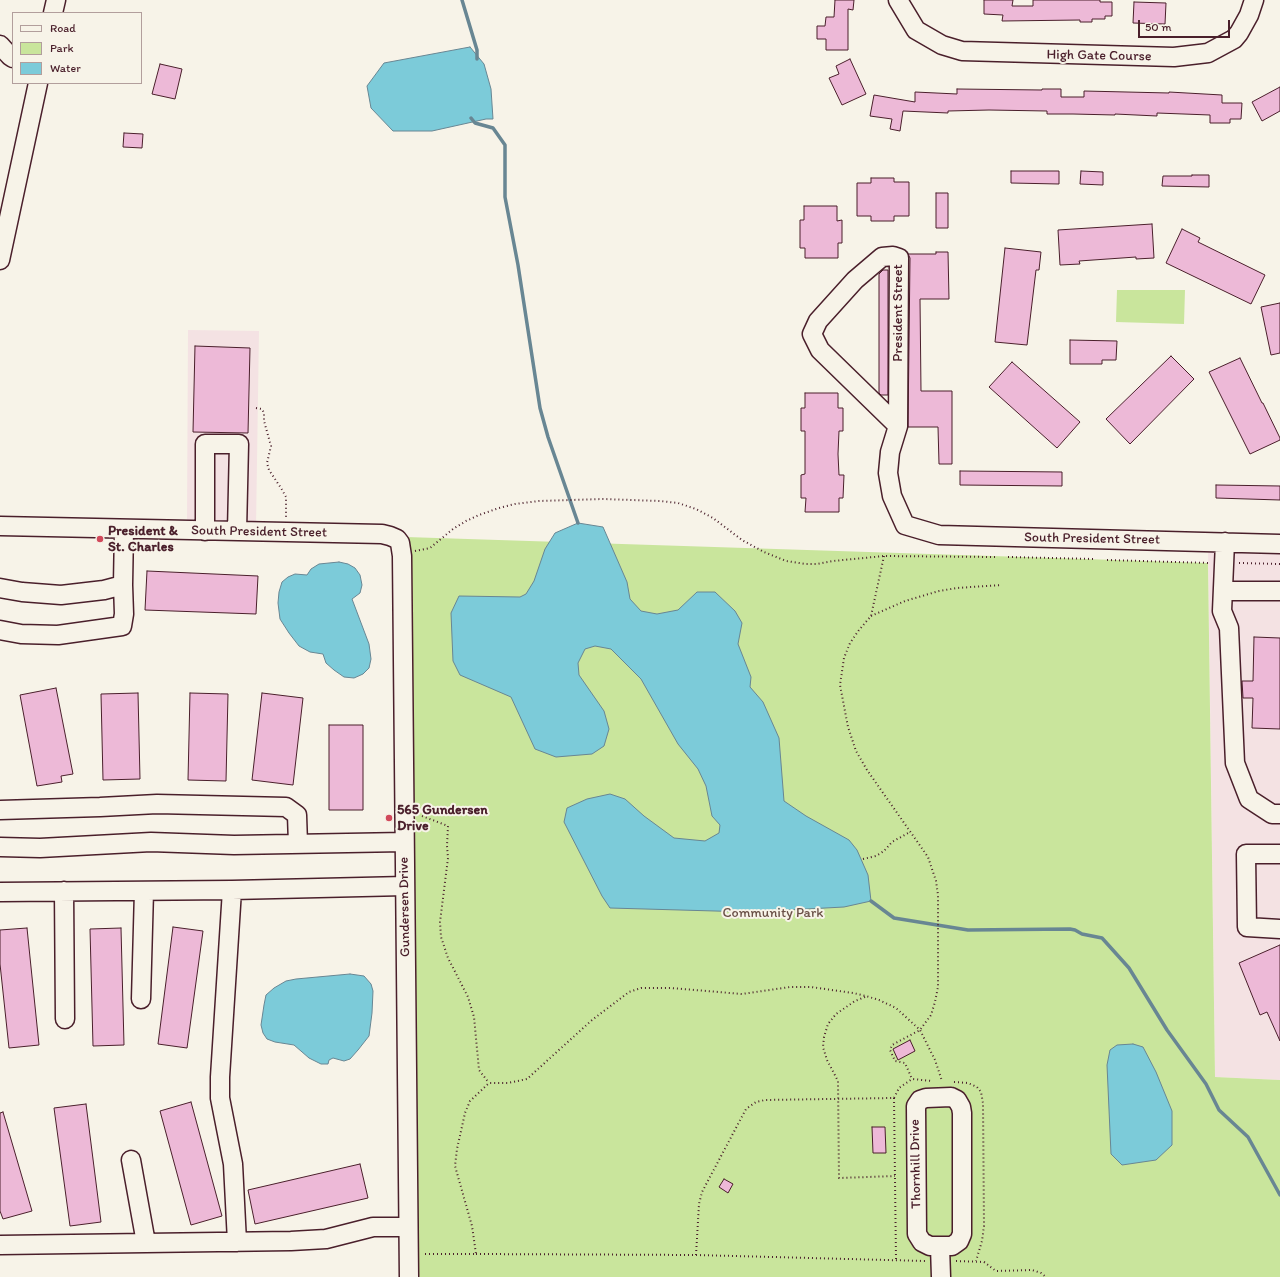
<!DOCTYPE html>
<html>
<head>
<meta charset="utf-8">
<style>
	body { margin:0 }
	#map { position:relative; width:1280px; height:1277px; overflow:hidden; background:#f7f3e8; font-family:Itim,sans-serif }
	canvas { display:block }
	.legend { position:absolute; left:12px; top:12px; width:130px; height:72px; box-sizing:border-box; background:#f7f3e8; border:1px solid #b29e9c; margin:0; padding:5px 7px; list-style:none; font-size:12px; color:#4a1f2b }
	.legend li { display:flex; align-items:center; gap:8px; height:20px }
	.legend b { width:20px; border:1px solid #b29e9c }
	.scale { position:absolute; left:1138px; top:20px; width:92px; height:18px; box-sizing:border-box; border:2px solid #4a1f2b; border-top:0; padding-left:5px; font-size:12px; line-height:14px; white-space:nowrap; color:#4a1f2b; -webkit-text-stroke:3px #f7f3e8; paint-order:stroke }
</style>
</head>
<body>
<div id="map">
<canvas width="1280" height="1277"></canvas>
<ul class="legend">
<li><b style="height:5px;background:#f7f3e8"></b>Road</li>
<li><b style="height:11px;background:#c9e59c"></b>Park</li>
<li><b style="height:11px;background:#7ccbd9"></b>Water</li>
</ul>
<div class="scale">50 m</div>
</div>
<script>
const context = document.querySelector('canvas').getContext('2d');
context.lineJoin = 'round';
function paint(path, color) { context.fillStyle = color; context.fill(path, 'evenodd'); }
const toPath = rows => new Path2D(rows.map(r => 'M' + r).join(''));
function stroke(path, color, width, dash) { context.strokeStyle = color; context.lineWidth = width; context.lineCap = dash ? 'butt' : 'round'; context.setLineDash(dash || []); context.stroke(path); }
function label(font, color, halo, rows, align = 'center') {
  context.font = font + ' Itim,sans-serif'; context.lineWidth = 4; context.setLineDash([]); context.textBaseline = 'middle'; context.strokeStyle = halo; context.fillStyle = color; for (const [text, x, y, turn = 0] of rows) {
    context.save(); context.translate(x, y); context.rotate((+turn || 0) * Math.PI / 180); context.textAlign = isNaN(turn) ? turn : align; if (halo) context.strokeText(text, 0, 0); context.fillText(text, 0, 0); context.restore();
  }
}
paint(toPath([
	[188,330,259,331,256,527,187,521],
	[1208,548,1280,549,1280,1080,1215,1077]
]), '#f4e2e3');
paint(toPath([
	[1117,290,1185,290,1184,324,1116,322],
	[406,537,1208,563,1215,1077,1280,1080,1280,1277,409,1277]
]), '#c9e59c');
const water = toPath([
	[470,47,484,64,491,89,493,119,486,119,432,131,393,131,371,108,367,86,384,63,470,47],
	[578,523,603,527,627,582,630,599,641,611,657,614,678,610,697,592,715,592,735,611,742,623,738,644,751,677,750,687,763,702,779,738,784,801,806,816,849,840,857,850,868,875,871,901,844,907,750,912,610,908,602,896,564,822,567,808,587,799,610,794,625,799,644,816,674,838,705,841,719,833,720,825,712,816,706,786,698,769,678,744,641,679,611,649,595,646,585,649,578,663,579,675,604,711,609,729,604,746,592,754,556,757,535,749,511,697,460,675,453,661,451,613,459,596,520,597,526,594,534,581,545,549,555,533,578,523],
	[339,562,348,564,355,568,360,575,362,585,360,593,352,599,369,644,371,659,369,668,363,674,354,678,344,677,334,670,326,663,323,654,310,652,299,646,289,633,280,619,278,603,279,592,282,582,288,577,295,574,307,575,311,569,319,564,339,562],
	[350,974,364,976,371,984,373,991,372,1013,369,1036,358,1050,350,1059,344,1061,333,1058,329,1060,328,1064,321,1064,309,1058,294,1045,275,1042,267,1039,263,1033,261,1025,264,1005,266,995,274,988,286,981,296,979,350,974],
	[1133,1044,1143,1047,1156,1072,1172,1111,1172,1145,1156,1160,1122,1165,1111,1154,1107,1065,1110,1050,1117,1045,1133,1044]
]);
paint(water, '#7ccbd9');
stroke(water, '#688693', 1);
stroke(toPath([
	[462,0,477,50,477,59],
	[471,118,475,123,493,128,505,145,505,197,518,265,540,408,548,437,578,523],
	[871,901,894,918,968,930,1070,929,1075,930,1082,934,1102,938,1129,968,1167,1030,1206,1084,1219,1110,1248,1137,1280,1195]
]), '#688693', 3.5);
const building = toPath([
	[835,0,854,0,853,10,848,9,848,50,826,50,826,39,817,39,817,26,825,26,826,17,834,17,835,0],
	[984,0,1013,0,1012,6,1033,6,1033,0,1100,0,1100,2,1112,2,1112,16,1105,16,1105,19,1092,19,1092,22,1080,22,1080,20,1002,21,1003,15,984,14,984,0],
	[1134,2,1166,3,1165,24,1133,23,1134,2],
	[850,59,866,94,842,105,829,78,839,74,836,66,850,59],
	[160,64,182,69,175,99,152,94,160,64],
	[1280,87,1280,111,1262,121,1252,102,1280,87],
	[957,89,1042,90,1042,89,1061,89,1061,97,1084,97,1084,91,1169,93,1169,92,1222,95,1222,103,1242,103,1241,119,1230,119,1230,123,1210,123,1210,115,1157,113,1157,116,1115,114,1115,115,1073,114,1047,114,1047,111,989,110,948,111,948,113,903,111,900,131,890,129,892,119,870,116,874,95,915,102,915,92,957,94,957,89],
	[124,133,143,134,142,148,123,147,124,133],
	[1011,171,1059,171,1059,184,1011,183,1011,171],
	[1081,171,1103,172,1103,185,1080,184,1081,171],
	[1192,175,1209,175,1209,187,1162,186,1163,176,1192,176,1192,175],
	[871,178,894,178,894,182,909,182,909,216,894,216,894,221,871,221,871,216,857,216,857,183,871,183,871,178],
	[936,193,948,193,948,228,936,228,936,193],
	[804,206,837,206,837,221,842,220,842,243,838,243,838,258,805,258,805,248,800,248,800,220,804,220,804,206],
	[1152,224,1154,258,1136,259,1136,257,1079,261,1080,264,1060,265,1058,230,1152,224],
	[1182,229,1200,238,1198,242,1265,275,1251,304,1166,263,1182,229],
	[1005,248,1041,252,1039,270,1036,270,1027,345,995,342,1005,248],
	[936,252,948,252,949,299,920,299,921,391,952,391,952,464,939,464,938,427,908,427,910,258,908,254,936,254,936,252],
	[883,270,888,270,888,395,881,395,879,393,879,274,883,270],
	[1280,303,1280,353,1271,355,1261,307,1280,303],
	[1070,340,1117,341,1116,360,1102,360,1102,364,1070,364,1070,340],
	[195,346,250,348,248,433,193,432,195,346],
	[1171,356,1194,379,1130,444,1106,419,1171,356],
	[1240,358,1262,403,1263,403,1280,438,1280,440,1250,454,1209,372,1240,358],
	[1012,362,1080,422,1057,448,989,387,1012,362],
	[805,393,838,393,838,408,843,408,843,431,839,431,838,454,839,475,844,475,843,498,839,498,839,512,805,512,806,498,801,498,801,475,805,474,805,431,801,431,801,408,805,408,805,393],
	[960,471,1062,472,1062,486,960,485,960,471],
	[1216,485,1280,486,1280,500,1216,498,1216,485],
	[147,571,258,576,256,614,145,610,147,571],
	[1254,637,1280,638,1280,729,1252,728,1253,698,1243,698,1242,681,1253,681,1254,637],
	[56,688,73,774,61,776,62,782,37,786,20,695,56,688],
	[138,693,140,779,103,780,101,694,138,693],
	[190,693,228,694,226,781,188,780,190,693],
	[262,693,303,698,293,785,252,780,262,693],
	[329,725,363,725,363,810,329,810,329,725],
	[173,927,203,931,187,1048,158,1044,173,927],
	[27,928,39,1045,9,1048,0,964,0,930,27,928],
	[121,928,124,1045,93,1046,90,929,121,928],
	[1280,945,1280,1041,1267,1012,1260,1015,1239,963,1280,945],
	[910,1040,915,1051,898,1060,893,1049,910,1040],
	[191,1102,222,1216,191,1225,160,1111,191,1102],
	[86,1104,101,1222,70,1226,54,1108,86,1104],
	[3,1112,32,1211,3,1219,0,1211,0,1113,3,1112],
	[872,1127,885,1127,886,1153,873,1153,872,1127],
	[360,1164,368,1198,255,1224,248,1190,360,1164],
	[724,1179,733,1184,728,1193,719,1187,724,1179]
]);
paint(building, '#edb9d7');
stroke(building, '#4a1f2b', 1);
const minor = toPath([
	[898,0,916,30,942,45,962,51,1174,57,1208,53,1234,39,1239,33,1249,15,1254,0],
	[53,13,56,0],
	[0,45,10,56,13,58],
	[0,260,38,83],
	[898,426,899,258,893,256,882,257,855,280,818,321,812,334,820,350,898,426,890,452,888,473,892,496,905,525,939,535,1280,544],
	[0,526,382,534,390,536,397,539,400,543,402,556,409,1277],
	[205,531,205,444,239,444,237,531],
	[1225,542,1222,611,1229,628,1235,763,1249,799,1272,814,1280,814],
	[0,588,22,592,61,595,104,590,123,585],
	[1223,591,1280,591],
	[0,630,21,634,58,635,122,626,124,614,123,585,124,529],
	[0,810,100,807,157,804,286,807,297,815,298,844],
	[0,847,40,848,151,842,234,845,404,842],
	[1280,854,1246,854,1247,927,1280,929],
	[232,890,220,1077,220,1098,233,1164,237,1242],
	[64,891,65,1019],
	[0,892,232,890,405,886],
	[141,999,144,891],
	[951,1097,957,1100,961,1107,962,1113,962,1234,959,1241,952,1246,930,1246,922,1242,917,1234,916,1106,920,1100,926,1098,951,1097],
	[131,1160,146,1243],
	[0,1245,291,1241,326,1239,373,1227,408,1227],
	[940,1246,941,1277]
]);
stroke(minor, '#4a1f2b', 21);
stroke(toPath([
	[256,408,262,409,264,413,264,421,271,446,267,463,269,470,281,488,286,497,286,517],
	[415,551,430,548,453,529,466,521,479,515,499,508,515,504,539,501,603,499,660,501,678,503,696,509,713,518,742,540,764,552,786,561,806,564,817,564,833,561,884,556,995,557],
	[884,556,871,616,859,630,850,643,844,658,840,685,848,727,856,751,867,770,928,857,936,881,938,895,938,987,935,1002,931,1015,920,1030,892,1045,890,1050,895,1061,905,1063,912,1079],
	[1008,557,1094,559],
	[1107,560,1209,563],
	[1239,563,1280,564],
	[871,616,905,601,939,591,957,588,1001,585],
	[422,816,448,826,447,846,448,858,440,922,441,937,448,958,468,997,474,1017,479,1070,489,1083],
	[863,859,876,856,884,851,892,842,910,832],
	[865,997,855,1001,836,1014,828,1024,824,1037,823,1047,827,1060,838,1081,839,1178,895,1176],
	[954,1082,968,1083,977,1087,981,1092,983,1103,984,1226,982,1241,976,1261],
	[894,1098,896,1260],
	[425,1254,476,1254,472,1226,455,1166,457,1149,465,1113,470,1101,489,1083,508,1083,527,1079,592,1020,629,992,641,988,671,988,742,994,790,987,811,987,853,993,866,996,879,1000,896,1008,920,1030,935,1060,942,1081],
	[476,1254,696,1255,699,1204,702,1192,746,1109,756,1102,765,1100,894,1098,899,1088,912,1079,932,1081],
	[696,1255,925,1261],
	[956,1261,984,1262,996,1271,1032,1270,1041,1273,1046,1277]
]), '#4a1f2b', 2, [1, 3]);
stroke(minor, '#f7f3e8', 18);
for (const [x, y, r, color] of [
	[100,539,4,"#d1495b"],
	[389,818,4,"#d1495b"]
]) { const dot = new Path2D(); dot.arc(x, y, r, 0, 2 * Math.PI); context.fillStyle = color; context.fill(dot); stroke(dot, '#f7f3e8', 1.5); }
label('14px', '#4a1f2b', '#f7f3e8', [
	["High Gate Course",1099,56,1],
	["President Street",898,313,-90],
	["South President Street",259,532,1],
	["South President Street",1092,539,1],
	["Gundersen Drive",405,907,-91],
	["Thornhill Drive",916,1164,-91]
]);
label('bold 14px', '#4a1f2b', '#f7f3e8', [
	["President &",108,531],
	["St. Charles",108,547],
	["565 Gundersen",397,810],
	["Drive",397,826]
], 'left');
label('14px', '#6a5047', '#f7f3e8', [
	["Community Park",773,913]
]);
</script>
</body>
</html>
